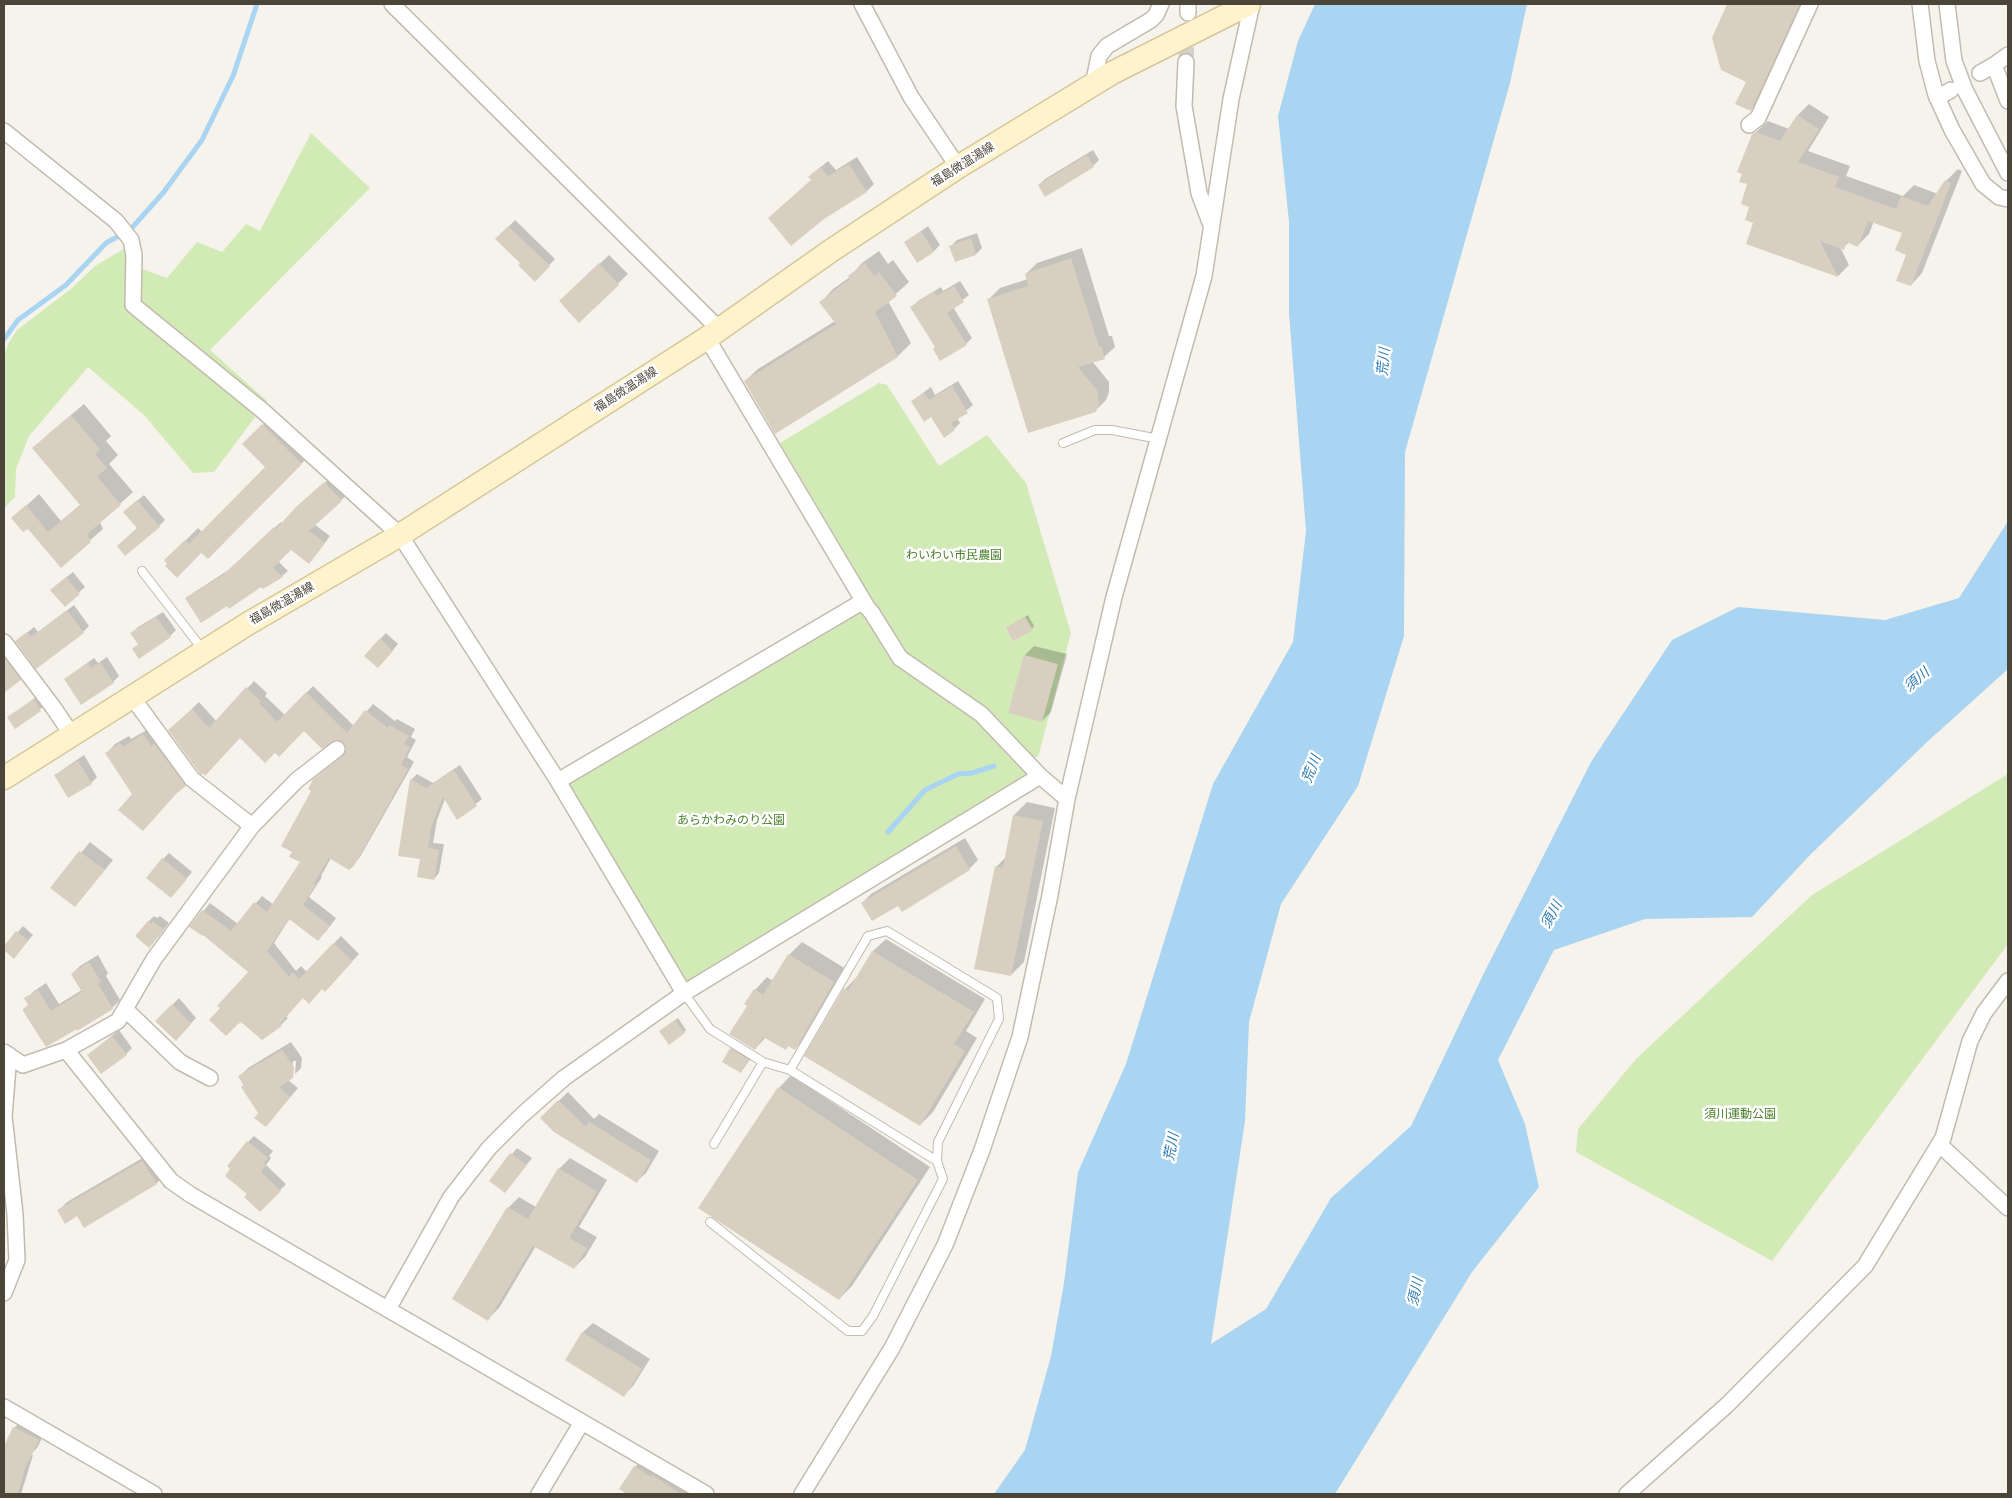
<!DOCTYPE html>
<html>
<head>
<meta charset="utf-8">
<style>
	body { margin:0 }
	#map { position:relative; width:2012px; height:1498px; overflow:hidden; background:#f6f3ec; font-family:Arial,sans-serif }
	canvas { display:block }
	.frame { position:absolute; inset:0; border:5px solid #4b4439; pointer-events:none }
</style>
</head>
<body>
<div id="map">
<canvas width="2012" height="1498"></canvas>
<div class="frame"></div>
</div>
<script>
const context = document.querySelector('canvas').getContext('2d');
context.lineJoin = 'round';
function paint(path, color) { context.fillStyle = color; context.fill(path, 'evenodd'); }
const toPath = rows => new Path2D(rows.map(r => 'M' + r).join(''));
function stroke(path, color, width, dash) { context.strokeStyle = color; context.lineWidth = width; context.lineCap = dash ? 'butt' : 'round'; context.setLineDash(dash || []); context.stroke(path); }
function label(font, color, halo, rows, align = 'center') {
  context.font = font + ' Arial,"Noto Sans JP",sans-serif'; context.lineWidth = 5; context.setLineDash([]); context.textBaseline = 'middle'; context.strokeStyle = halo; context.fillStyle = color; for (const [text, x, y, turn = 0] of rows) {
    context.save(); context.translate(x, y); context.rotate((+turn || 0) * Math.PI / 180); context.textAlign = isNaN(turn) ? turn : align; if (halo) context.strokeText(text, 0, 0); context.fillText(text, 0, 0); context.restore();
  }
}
paint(toPath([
	[311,133,370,188,210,350,267,401,214,472,193,473,145,416,88,367,29,436,16,469,15,497,4,508,4,356,8,344,17,330,71,289,95,266,127,247,142,269,167,278,197,242,222,252,246,224,260,231],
	[879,383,887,385,939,466,987,435,1026,483,1071,633,1038,757,1031,757,905,654,780,443],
	[860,609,865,611,899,664,975,715,1033,774,685,987,563,784],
	[2008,774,2008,944,1772,1261,1576,1152,1578,1129,1636,1059,1812,895]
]), '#d2eab5');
paint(toPath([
	[1315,4,1527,4,1510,83,1405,452,1404,636,1358,786,1281,904,1249,1022,1245,1121,1211,1344,1266,1309,1331,1198,1411,1126,1482,977,1591,762,1672,640,1738,607,1885,620,1959,598,2008,521,2008,669,1927,742,1810,855,1752,917,1645,919,1554,950,1498,1060,1525,1124,1539,1187,1472,1272,1335,1494,994,1494,1025,1450,1051,1356,1064,1283,1078,1172,1126,1064,1213,784,1293,642,1306,531,1289,313,1289,222,1278,116,1298,41]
]), '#a9d4f2');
paint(toPath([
	[1729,4,1806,4,1763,98,1750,110,1748,81,1713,38],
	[1809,104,1829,117,1808,151,1850,166,1846,176,1903,196,1914,185,1938,194,1946,181,1958,169,1962,171,1922,273,1911,285,1908,254,1903,232,1874,221,1869,234,1858,245,1849,242,1843,248,1840,247,1849,265,1838,276,1747,243,1755,222,1751,206,1749,184,1753,135,1768,121,1789,129,1798,115],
	[1093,150,1099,160,1093,166,1039,185,1045,179],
	[857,157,874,184,866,192,812,180,817,170,828,161,836,170],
	[515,220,555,259,535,280,522,263,497,239],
	[928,226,940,245,934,251,917,261,906,242],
	[977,233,982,248,976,254,956,261,951,246,957,240],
	[1082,248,1109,336,1112,336,1115,347,1104,357,1092,361,1109,382,1109,392,1106,400,1095,411,989,299,1000,288,1028,279,1026,274,1037,263],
	[879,251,888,264,893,260,909,282,888,301,911,343,898,356,776,432,745,381,758,369,835,321,821,302,833,289,850,277,862,263],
	[609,255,628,274,579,321,570,292],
	[960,281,969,295,953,307,972,338,966,344,936,347,912,307,918,301,941,287,943,291],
	[958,381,973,405,957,418,960,423,954,429,912,401,931,387,935,395],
	[84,404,111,436,106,441,118,455,109,464,133,492,100,522,103,529,61,566,28,527,13,518,39,494,61,521,81,504,46,436],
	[276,412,314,451,208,558,201,551,169,564,166,560,198,528,202,532,267,467,244,444],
	[331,477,347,495,314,524,330,536,315,556,291,548,278,561,288,571,282,576,228,604,187,599,193,593,230,569,281,522,282,524],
	[144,495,165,520,159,526,138,528,131,506],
	[73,572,85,587,65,605,58,584],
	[74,605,89,626,83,632,17,641,34,627,38,632],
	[163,612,176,630,170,636,139,643,132,633,138,627],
	[1028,615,1034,626,1032,629,1010,626],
	[386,633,398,644,384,661,380,639],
	[4,645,26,674,4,692],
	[1034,646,1067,654,1051,712,1042,721,1025,655],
	[107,657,119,676,113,682,65,679,94,658,98,663],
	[254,681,267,693,265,696,285,715,313,686,354,726,373,704,395,721,397,719,415,729,411,737,416,740,407,757,414,762,360,857,349,868,331,858,321,876,322,877,309,897,336,918,325,933,290,918,274,943,296,971,301,966,307,972,341,936,359,954,325,990,322,988,303,997,286,1016,288,1018,281,1025,262,1038,250,972,203,933,191,926,210,903,238,924,262,896,274,905,301,862,322,772,345,754,348,747,342,739,304,730,275,752,240,736,205,775,200,771,177,723,199,702,217,722],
	[40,694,47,704,15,727,9,717],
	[152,727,193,777,185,785,133,794,107,753,115,744,129,736,131,739],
	[84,755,97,777,91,783,56,776,62,770],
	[460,765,482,799,458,818,445,799,437,820,433,843,444,844,439,873,434,879,421,858,399,855,411,780,417,774,433,783],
	[1027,802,1055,808,1024,962,1011,975,996,867,1006,857,1014,815],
	[965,838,978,860,969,869,902,911,898,904,862,903,871,894],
	[90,842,113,860,75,906,52,888],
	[169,853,192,872,177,890,163,859],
	[154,916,157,918,160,916,169,923,155,940,148,922],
	[23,926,33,935,14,957,4,948],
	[886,939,985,999,966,1031,977,1038,933,1112,920,1125,845,989,858,976,873,951],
	[802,942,846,969,807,1036,795,1049,789,1045,786,1049,766,1037,755,1049,749,1005,755,990,767,977,773,981,789,955],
	[98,955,108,973,106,976,120,1000,112,1008,78,1029,29,1004,26,999,34,991,46,983,59,1004,82,990,72,974,80,966],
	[179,998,196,1018,176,1039,157,1021],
	[678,1018,686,1030,684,1032,663,1029],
	[119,1030,132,1048,126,1054,88,1055],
	[291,1042,302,1058,301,1068,295,1074,296,1061,293,1061,292,1076,288,1080,298,1088,266,1126,239,1077,248,1068],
	[737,1043,754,1054,741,1072,731,1049],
	[791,1075,930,1167,852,1286,839,1299,779,1088],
	[568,1092,594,1119,599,1114,659,1151,646,1173,637,1181,541,1118],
	[254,1136,273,1151,269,1156,271,1158,266,1165,286,1184,260,1211,249,1194,248,1142],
	[517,1148,532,1158,505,1192,491,1180],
	[151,1153,164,1175,156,1184,77,1215,58,1211,67,1202],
	[570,1158,607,1180,579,1227,597,1237,585,1257,574,1268,536,1246,499,1308,488,1319,508,1208,519,1197,536,1207,559,1169],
	[593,1323,650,1359,633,1386,624,1395,567,1359,583,1332],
	[20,1422,44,1434,37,1448,31,1454,14,1428],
	[6,1449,33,1455,21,1494,4,1494,4,1451],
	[647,1454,712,1494,642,1494,638,1492,636,1494,629,1494,621,1489,635,1467]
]), '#0003');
stroke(toPath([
	[4,339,18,320,66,285,106,243,130,230,163,193,202,140,233,76,257,4],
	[888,832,925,790,958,774,972,773,994,766]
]), '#a9d4f2', 5);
paint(toPath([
	[1727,4,1800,4,1751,111,1735,104,1746,82,1721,70,1712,38],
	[1797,115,1819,129,1798,162,1839,177,1835,187,1896,209,1901,196,1928,206,1945,180,1951,183,1911,286,1896,281,1906,255,1895,250,1902,233,1868,221,1858,247,1846,242,1844,250,1820,241,1838,277,1746,244,1753,223,1745,220,1749,207,1741,204,1747,184,1739,182,1742,174,1737,172,1752,134,1755,132,1780,141],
	[1087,155,1094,167,1045,197,1038,185],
	[849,164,867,192,824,219,791,246,768,218,811,180,808,177,820,167,828,176],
	[508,226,550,266,535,282,518,265,520,263,495,239],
	[921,231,934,252,917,263,904,242],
	[971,238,976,255,955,262,949,246],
	[1071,258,1099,347,1101,346,1105,359,1078,367,1097,390,1099,404,1096,412,1028,433,987,299,1028,286,1025,274],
	[599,263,619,285,579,323,559,301],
	[865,263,874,276,879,272,897,296,875,312,898,357,775,434,744,381,836,324,819,302,850,279,848,276],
	[954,286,964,302,947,313,967,345,940,361,933,349,935,347,910,307,934,292,937,296],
	[952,386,968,413,951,423,955,430,944,438,931,417,924,422,911,401,924,393,929,400],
	[71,415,100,449,95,454,107,468,97,476,121,505,87,534,91,542,61,568,28,529,23,532,11,518,26,505,48,532,80,505,32,448],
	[262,424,302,464,208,559,201,553,177,578,165,566,167,564,164,560,185,540,189,544,265,467,242,444],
	[324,482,342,501,309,531,325,543,309,564,291,550,273,568,283,577,263,589,261,587,229,609,227,606,201,623,185,598,223,575,274,527,276,529,296,507],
	[137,500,160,527,125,556,117,546,137,528,123,512],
	[66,577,80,594,65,607,50,590],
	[67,610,84,633,36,669,15,641,27,632,31,637],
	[156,617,171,637,139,659,132,649,138,644,130,633],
	[1025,617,1033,630,1013,641,1006,628],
	[380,638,393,651,378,668,364,656],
	[1024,655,1058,664,1042,722,1008,713],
	[4,657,21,680,4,693],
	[100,662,114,683,81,705,64,679,88,663,91,668],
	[246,687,261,701,259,703,277,722,306,692,347,733,365,710,388,728,389,725,409,736,404,744,410,747,401,765,408,769,354,866,349,870,329,858,314,883,316,884,303,905,330,926,318,941,289,919,267,951,289,977,293,972,299,979,333,943,353,961,325,992,322,989,309,1004,303,998,280,1024,282,1026,262,1040,241,1022,240,1024,239,1023,226,1036,209,1020,220,1008,217,1006,248,972,203,935,203,936,189,927,202,910,231,931,254,902,267,912,300,862,289,857,292,852,281,846,311,791,308,789,313,779,343,756,346,748,344,743,336,740,322,749,304,731,279,757,275,753,265,763,240,738,205,776,203,773,201,775,168,730,192,709,209,728],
	[34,699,41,711,15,729,7,717],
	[143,734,151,746,154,743,186,786,176,794,143,831,118,810,132,794,105,753,120,743,123,747],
	[78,761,92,784,68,798,54,775],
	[454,770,477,806,457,820,443,797,431,827,428,848,439,850,434,880,417,877,420,859,398,856,410,779,426,788],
	[1013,815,1043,821,1011,976,974,969,995,866,1003,868],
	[956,846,970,870,902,912,898,906,872,921,861,903],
	[79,851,105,870,75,907,50,888],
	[162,858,187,879,171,898,146,878],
	[148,921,151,924,153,921,164,930,149,948,135,936],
	[16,931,28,941,14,959,4,950,4,946],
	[872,951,974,1012,954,1044,965,1051,920,1126,804,1056,844,988,848,991],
	[788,954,834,982,795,1050,788,1046,786,1050,763,1037,755,1050,729,1034,747,1006,744,1004,754,989,763,995],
	[89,962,101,982,98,984,113,1009,77,1031,77,1029,46,1047,23,1011,23,1009,28,1005,24,998,38,990,51,1011,82,992,71,974],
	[172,1004,191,1024,176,1041,155,1021],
	[675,1020,685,1033,669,1045,659,1031],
	[112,1036,127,1055,101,1074,87,1055],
	[730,1048,749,1060,741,1073,722,1062],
	[282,1050,294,1067,293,1078,279,1087,290,1097,266,1127,254,1118,258,1113,241,1087,244,1085,238,1076],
	[778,1087,918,1180,839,1300,698,1208],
	[558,1100,586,1127,589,1122,651,1160,637,1183,554,1132,540,1118],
	[247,1141,268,1158,264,1163,266,1165,261,1172,281,1191,260,1212,244,1197,247,1194,225,1176,230,1169,227,1166],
	[510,1153,527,1165,505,1193,489,1181],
	[142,1161,157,1184,84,1228,77,1216,65,1224,57,1210],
	[558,1168,597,1191,569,1238,587,1248,574,1269,533,1246,488,1321,452,1299,507,1207,528,1219],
	[582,1332,642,1369,624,1397,565,1360],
	[13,1427,39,1440,25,1468,18,1494,4,1494,4,1446],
	[634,1466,651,1477,652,1475,681,1494,627,1494,619,1489]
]), '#d8cfc1');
stroke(toPath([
	[1186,62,1188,13]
]), '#d4d0c8', 15, [15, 8]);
const service = toPath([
	[1063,443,1095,430,1112,430,1159,439],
	[142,571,203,650],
	[684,993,710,1029,763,1062,790,1070,937,1161],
	[714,1144,763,1062],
	[710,1222,848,1331,862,1331,873,1316,943,1179,937,1161,938,1142,999,1019,997,998,887,931,868,936,790,1070]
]);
const minor = toPath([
	[392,4,719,329],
	[862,4,911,97,958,167],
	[1920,4,1927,61,1936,95,1952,130,1983,184,1999,197,2008,199],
	[1947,4,1954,61,1965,90,2008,173],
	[1188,13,1188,4],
	[2008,55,1994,65,2008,101],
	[1186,62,1184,106,1199,193,1211,225],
	[1980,73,1994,65],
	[1093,85,1099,56,1107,46,1151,20,1156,15,1161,4],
	[1937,98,1951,90],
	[1749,125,1758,118,1810,4],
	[4,131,116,221,131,240,134,255,133,305,263,411,400,535,558,781,684,993,1040,776,1067,799],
	[707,338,867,607],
	[4,642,53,707,72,735],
	[132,697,192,779,252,826],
	[558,781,860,603,867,607,872,613,900,658,981,714,1040,776],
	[125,1009,180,1062,210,1078],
	[66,1050,171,1181,191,1195,706,1494],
	[4,1052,23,1065,66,1050,118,1021,154,959,252,826,297,780,337,749],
	[1939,1144,2008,1208],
	[4,1293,17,1260,15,1214,4,1116,9,1055],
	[388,1309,451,1197,489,1148,522,1115,564,1078,684,993],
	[4,1407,154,1494],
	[539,1494,582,1422],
	[802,1494,892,1348,945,1245,982,1150,1020,1037,1050,895,1067,799,1114,597,1204,276,1231,99,1252,4],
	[1627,1494,1727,1405,1865,1266,1943,1138,1970,1041,1984,1013,2008,981]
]);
const secondary = toPath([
	[4,778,249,623,400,535,707,338,832,250,958,167,1112,73,1249,4]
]);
stroke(service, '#c2bbae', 10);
stroke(minor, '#c2bbae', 18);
stroke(secondary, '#d6c79b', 25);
stroke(service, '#fff', 8);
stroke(minor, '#fff', 15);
stroke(secondary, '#fff3cd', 22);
label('12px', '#4b4439', '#fff', [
	["福島微温湯線",963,165,-32],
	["福島微温湯線",626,390,-33],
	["福島微温湯線",282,604,-30]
]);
label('12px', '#4a7f2a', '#fff', [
	["わいわい市民農園",954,556],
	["あらかわみのり公園",731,821],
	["須川運動公園",1740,1115]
]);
label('italic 14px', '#2e7ab2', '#fff', [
	["荒川",1384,362,-85],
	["須川",1917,680,-41],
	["荒川",1312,769,-69],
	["須川",1552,915,-62],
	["荒川",1172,1147,-79],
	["須川",1416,1292,-78]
]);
</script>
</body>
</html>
